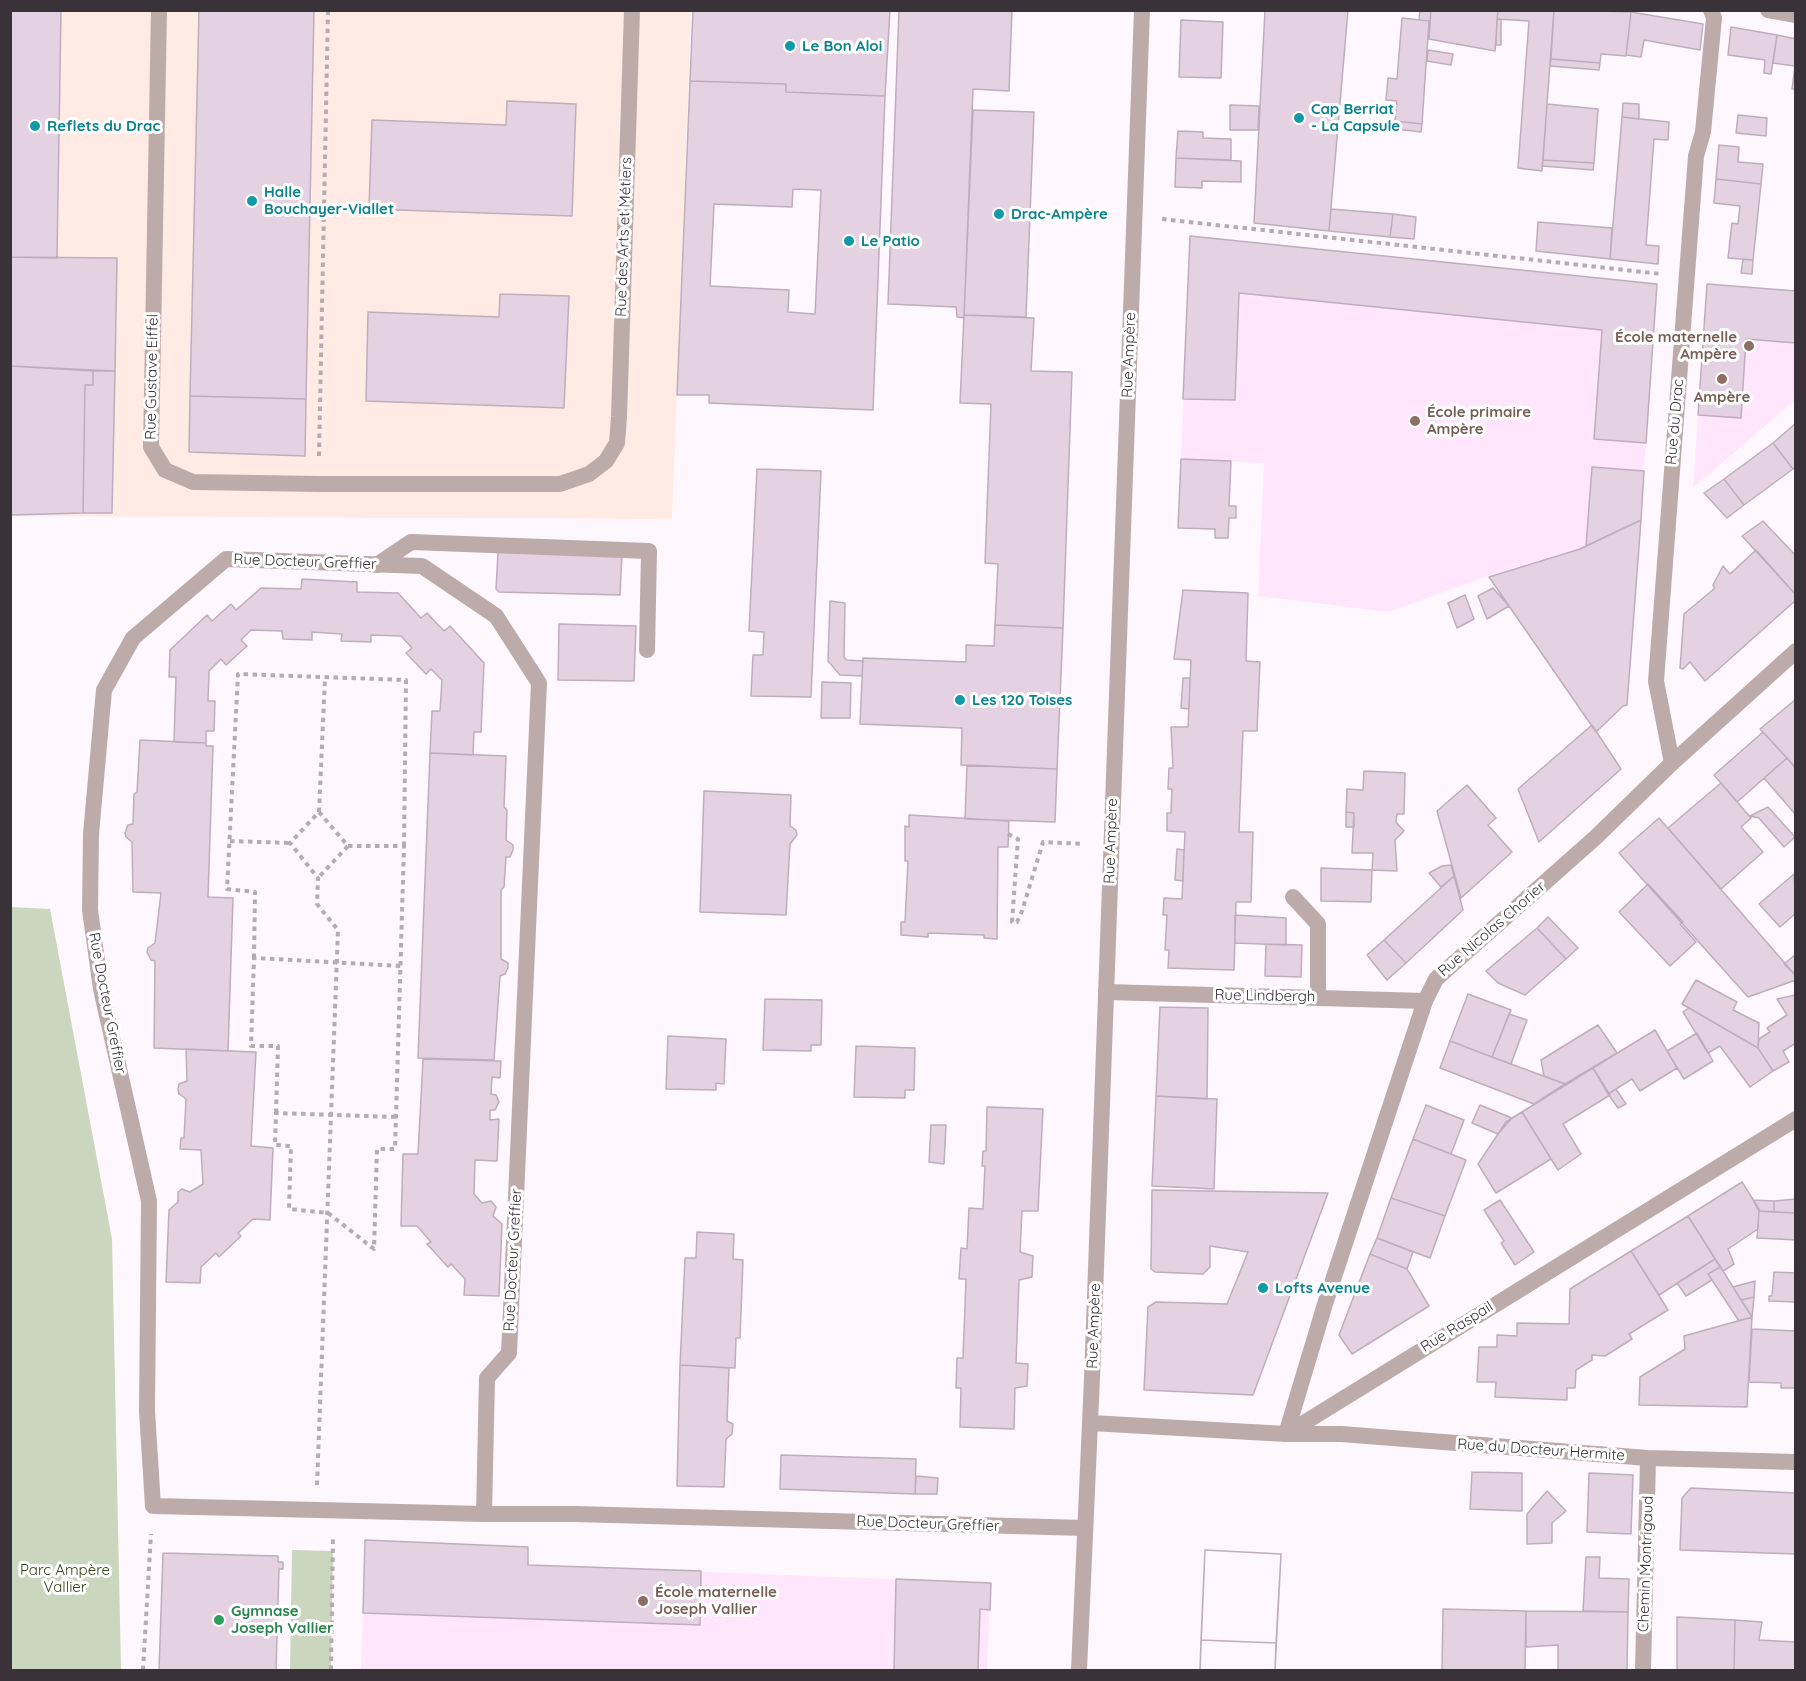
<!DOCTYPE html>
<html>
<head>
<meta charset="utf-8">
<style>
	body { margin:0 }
	#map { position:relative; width:1806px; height:1681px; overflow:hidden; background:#fff7fe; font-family:Quicksand,sans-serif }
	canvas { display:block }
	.frame { position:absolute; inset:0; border:12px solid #393239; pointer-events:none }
</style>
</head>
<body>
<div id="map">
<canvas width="1806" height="1681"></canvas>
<div class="frame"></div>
</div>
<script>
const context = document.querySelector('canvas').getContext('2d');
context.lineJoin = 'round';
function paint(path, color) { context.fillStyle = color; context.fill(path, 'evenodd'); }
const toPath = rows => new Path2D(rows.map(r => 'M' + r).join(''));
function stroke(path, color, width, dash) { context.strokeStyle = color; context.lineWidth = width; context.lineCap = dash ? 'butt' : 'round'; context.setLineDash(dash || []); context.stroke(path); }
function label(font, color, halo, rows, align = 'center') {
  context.font = font + ' Quicksand,sans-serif'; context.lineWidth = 6; context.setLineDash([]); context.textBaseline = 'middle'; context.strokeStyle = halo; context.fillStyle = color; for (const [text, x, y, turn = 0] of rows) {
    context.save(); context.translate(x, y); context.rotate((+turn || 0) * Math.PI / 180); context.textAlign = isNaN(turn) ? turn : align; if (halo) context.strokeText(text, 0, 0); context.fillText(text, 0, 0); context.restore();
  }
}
paint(toPath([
	[11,11,691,11,672,519,11,516]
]), '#ffebe3');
paint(toPath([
	[1190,236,1657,284,1644,471,1592,467,1586,546,1496,573,1388,612,1258,596,1264,463,1181,459],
	[1707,284,1795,291,1795,400,1693,488],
	[365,1540,528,1547,528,1565,991,1583,987,1670,361,1670]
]), '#ffe6fd');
paint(toPath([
	[11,907,50,909,112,1239,121,1670,11,1670],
	[292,1550,333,1551,331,1670,290,1670]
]), '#cad6bd');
const building = toPath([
	[10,10,61,10,57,258,10,257,10,10],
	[199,10,314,10,306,399,190,396,199,10],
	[693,10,890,10,885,96,786,92,786,84,690,81,693,10],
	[899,10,1012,10,1009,91,973,89,964,318,957,317,956,307,888,304,899,10],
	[1265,10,1348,10,1329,231,1254,223,1265,10],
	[1420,10,1431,10,1430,21,1419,20,1420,10],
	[1431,10,1498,10,1495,51,1429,39,1431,10],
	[1498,10,1554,10,1542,171,1518,168,1529,21,1497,19,1498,10],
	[1554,10,1631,12,1626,56,1601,54,1600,63,1551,59,1554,10],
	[1631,12,1703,24,1700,50,1644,40,1641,57,1626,55,1631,12],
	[1402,18,1429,21,1422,124,1395,121,1397,101,1386,100,1388,78,1397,79,1402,18],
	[1497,19,1501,19,1501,45,1496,45,1497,19],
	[1181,20,1223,22,1221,78,1179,77,1181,20],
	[1731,27,1777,35,1771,74,1764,73,1765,60,1728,55,1731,27],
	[1777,35,1796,39,1796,89,1792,89,1795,66,1773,63,1777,35],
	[1428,50,1453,54,1451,65,1427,61,1428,50],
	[1551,59,1600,63,1599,70,1550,66,1551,59],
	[690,81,786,84,786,92,885,96,873,410,709,403,709,395,677,395,690,81],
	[793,189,821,190,815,314,788,312,789,290,710,286,714,204,792,207,793,189],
	[507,101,576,104,572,216,369,209,372,120,506,125,507,101],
	[1623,103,1639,104,1639,119,1622,117,1623,103],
	[1547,104,1598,109,1594,163,1543,160,1547,104],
	[1230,105,1259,106,1258,130,1230,130,1230,105],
	[973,110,1034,112,1026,317,964,315,973,110],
	[1738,115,1767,118,1766,136,1736,133,1738,115],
	[1622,117,1669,122,1668,140,1654,139,1646,245,1659,246,1658,264,1610,259,1622,117],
	[1395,121,1422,124,1421,132,1395,129,1395,121],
	[1178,131,1203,132,1203,138,1231,139,1231,160,1176,158,1178,131],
	[1719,145,1739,147,1738,162,1763,164,1761,184,1716,179,1719,145],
	[1176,158,1241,161,1241,182,1202,181,1202,188,1175,187,1176,158],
	[1543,160,1594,163,1593,170,1542,166,1543,160],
	[1716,179,1761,184,1753,260,1728,258,1732,223,1738,224,1740,206,1714,203,1716,179],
	[1331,209,1393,214,1390,237,1329,231,1331,209],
	[1393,214,1416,217,1414,239,1390,237,1393,214],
	[1538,222,1612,228,1610,259,1536,251,1538,222],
	[1190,236,1657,284,1646,443,1594,439,1602,330,1239,293,1235,400,1183,399,1190,236],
	[10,257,117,258,115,371,10,366,10,257],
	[1743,259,1753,260,1752,274,1741,273,1743,259],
	[1707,284,1796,291,1796,343,1746,339,1741,418,1698,415,1707,284],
	[500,294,569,296,564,408,366,401,368,312,499,317,500,294],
	[964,315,1034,318,1031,371,1072,372,1063,628,995,625,998,564,985,563,991,404,960,403,964,315],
	[10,366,93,371,93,385,85,385,83,513,10,515,10,366],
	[93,371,115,371,112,513,83,513,85,385,93,385,93,371],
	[190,396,306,399,305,456,189,452,190,396],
	[1796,423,1796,467,1793,469,1773,443,1796,423],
	[1773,443,1793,469,1744,505,1724,479,1773,443],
	[1181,459,1231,461,1229,506,1236,506,1236,518,1229,518,1228,538,1215,538,1215,529,1178,528,1181,459],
	[1592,467,1644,471,1641,520,1586,546,1592,467],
	[757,469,821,471,811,697,751,696,753,655,763,655,764,632,749,631,757,469],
	[1724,479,1744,505,1727,518,1704,493,1724,479],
	[1641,520,1627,705,1623,706,1596,732,1489,577,1580,549,1641,520],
	[1763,521,1796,556,1796,595,1742,536,1763,521],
	[1756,550,1796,595,1796,600,1705,681,1690,662,1683,669,1680,668,1684,614,1715,588,1713,585,1723,566,1730,574,1756,550],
	[498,552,622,554,620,595,499,592,496,589,498,552],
	[302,579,357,582,357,592,398,593,421,618,427,613,444,631,450,626,484,663,481,732,474,732,473,755,430,753,432,711,440,711,442,680,431,669,426,674,406,653,412,648,401,636,371,635,371,642,341,641,342,634,312,632,312,640,283,639,282,631,251,630,241,640,247,646,226,665,221,659,209,671,208,701,215,701,214,731,206,731,206,743,174,742,176,677,169,677,170,650,207,615,212,621,231,604,236,610,261,588,301,589,302,579],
	[1493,588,1509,606,1487,619,1478,596,1493,588],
	[1183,590,1248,593,1246,661,1260,662,1257,731,1243,731,1239,832,1253,832,1251,902,1236,902,1234,970,1168,968,1169,950,1165,950,1167,915,1163,915,1164,898,1182,899,1185,832,1167,831,1167,813,1171,813,1172,789,1168,789,1169,768,1173,768,1171,727,1188,727,1191,660,1174,659,1183,590],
	[1465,595,1474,619,1457,628,1448,603,1465,595],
	[830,601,845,603,844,657,847,660,863,661,862,676,840,675,828,661,830,601],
	[559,624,636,626,634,681,558,680,559,624],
	[995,625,1063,628,1057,769,961,765,962,728,860,724,863,658,966,662,966,645,994,646,995,625],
	[1183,678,1190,678,1189,709,1181,708,1183,678],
	[822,682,851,683,850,718,821,718,822,682],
	[1796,699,1796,768,1760,729,1796,699],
	[1592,725,1621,769,1539,842,1518,789,1592,725],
	[1763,732,1787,758,1737,802,1714,775,1763,732],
	[140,740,206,743,206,746,213,746,208,897,233,898,228,1051,154,1048,155,961,151,960,147,952,148,948,155,943,161,893,133,892,132,842,126,837,125,833,128,825,133,824,134,794,137,792,140,740],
	[430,753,506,756,504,807,507,810,506,840,513,845,513,850,510,857,506,857,504,887,501,890,501,959,508,963,508,968,505,974,500,976,494,1060,418,1058,430,753],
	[1787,758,1796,769,1796,815,1764,778,1787,758],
	[967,765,1057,769,1055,822,965,819,967,765],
	[1364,771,1405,773,1404,814,1397,814,1396,822,1404,831,1395,840,1397,871,1372,870,1373,853,1352,853,1354,813,1346,812,1347,789,1363,790,1364,771],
	[1721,783,1751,818,1741,827,1763,852,1721,889,1668,828,1721,783],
	[1467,785,1496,818,1488,825,1512,852,1461,898,1437,811,1467,785],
	[704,791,791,795,790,826,796,830,797,835,790,844,786,915,700,912,704,791],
	[1768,807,1795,837,1784,847,1759,818,1750,816,1768,807],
	[1346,812,1354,813,1354,827,1346,827,1346,812],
	[909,815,1009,821,1008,847,998,847,997,939,984,938,984,935,928,933,928,937,901,935,901,922,905,922,908,861,905,861,905,826,909,827,909,815],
	[1659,818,1796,976,1796,980,1748,997,1619,853,1659,818],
	[1177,849,1184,850,1183,881,1175,880,1177,849],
	[1451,865,1454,876,1441,887,1429,873,1442,866,1451,865],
	[1321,868,1372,870,1371,902,1321,901,1321,868],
	[1794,874,1796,913,1780,927,1759,904,1794,874],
	[1454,876,1463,910,1406,963,1384,940,1454,876],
	[1648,884,1683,922,1680,924,1696,942,1670,966,1619,912,1648,884],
	[1235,915,1286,918,1286,945,1235,943,1235,915],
	[1548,917,1578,948,1566,959,1537,928,1548,917],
	[1537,928,1566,959,1525,995,1498,983,1486,971,1537,928],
	[1384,940,1406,963,1387,980,1367,955,1384,940],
	[1266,944,1302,945,1301,977,1265,976,1266,944],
	[1796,954,1796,976,1784,964,1796,954],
	[1696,980,1737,1002,1733,1010,1759,1023,1758,1048,1682,1004,1696,980],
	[1468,994,1511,1010,1492,1057,1450,1041,1468,994],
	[1796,995,1796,1043,1783,1051,1789,1062,1773,1071,1758,1048,1759,1039,1770,1032,1767,1028,1787,1015,1777,999,1796,995],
	[765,999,822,1000,821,1045,811,1045,811,1051,763,1050,765,999],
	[1160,1007,1208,1008,1207,1099,1156,1096,1160,1007],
	[1689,1008,1758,1048,1773,1071,1750,1087,1720,1046,1708,1053,1683,1012,1689,1008],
	[1509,1014,1527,1020,1511,1064,1492,1057,1509,1014],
	[1598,1025,1617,1053,1565,1084,1544,1076,1541,1060,1598,1025],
	[1655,1030,1677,1068,1640,1091,1632,1079,1608,1094,1593,1068,1655,1030],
	[1697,1033,1713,1061,1684,1079,1667,1051,1697,1033],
	[668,1036,726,1039,724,1084,716,1083,716,1090,666,1089,668,1036],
	[1450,1041,1492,1057,1565,1084,1534,1104,1440,1068,1450,1041],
	[856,1046,915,1048,914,1090,905,1090,905,1098,854,1097,856,1046],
	[186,1049,256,1052,251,1146,273,1148,270,1220,253,1219,238,1233,241,1236,219,1257,216,1253,201,1267,200,1283,166,1282,169,1210,178,1202,178,1192,182,1189,190,1192,203,1184,201,1150,180,1149,181,1138,184,1138,186,1099,179,1094,178,1089,179,1084,187,1081,186,1049],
	[423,1059,501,1061,500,1078,492,1077,491,1094,496,1095,499,1102,495,1110,490,1110,490,1120,499,1119,497,1161,475,1160,474,1194,482,1203,491,1201,496,1207,493,1216,502,1224,499,1296,464,1295,465,1279,451,1264,448,1267,427,1244,431,1242,417,1226,401,1226,403,1154,418,1154,423,1059],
	[1593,1068,1610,1095,1563,1124,1581,1154,1558,1170,1522,1112,1593,1068],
	[1616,1089,1626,1104,1618,1108,1608,1094,1616,1089],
	[1156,1096,1217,1099,1214,1189,1152,1186,1156,1096],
	[1426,1105,1464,1120,1451,1154,1413,1139,1426,1105],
	[1480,1105,1512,1118,1498,1134,1472,1123,1480,1105],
	[987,1107,1043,1109,1038,1211,1022,1211,1020,1252,1033,1256,1032,1277,1019,1280,1016,1363,1028,1364,1027,1386,1015,1388,1014,1429,960,1427,961,1388,956,1388,957,1358,963,1358,966,1279,959,1279,961,1248,967,1249,969,1208,983,1209,985,1166,982,1166,983,1151,986,1151,987,1107],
	[1522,1112,1551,1159,1496,1193,1478,1164,1506,1122,1522,1112],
	[931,1125,946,1125,944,1164,929,1162,931,1125],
	[1413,1139,1466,1160,1445,1216,1391,1198,1413,1139],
	[1742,1182,1759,1209,1758,1229,1728,1249,1734,1264,1723,1271,1688,1216,1742,1182],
	[1152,1190,1328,1193,1253,1395,1144,1390,1148,1307,1156,1302,1227,1304,1248,1252,1210,1246,1210,1267,1203,1274,1155,1272,1151,1269,1152,1190],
	[1391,1198,1445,1216,1430,1258,1377,1238,1391,1198],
	[1796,1199,1796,1213,1774,1212,1774,1201,1796,1199],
	[1500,1200,1534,1252,1515,1265,1501,1243,1504,1241,1484,1210,1500,1200],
	[1753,1200,1774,1201,1774,1212,1759,1211,1753,1200],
	[1759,1211,1796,1213,1796,1240,1757,1238,1759,1211],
	[1688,1216,1715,1259,1659,1295,1631,1251,1688,1216],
	[697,1232,734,1234,733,1259,743,1260,740,1338,736,1338,735,1368,680,1365,685,1258,696,1258,697,1232],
	[1377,1238,1413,1252,1407,1269,1370,1254,1377,1238],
	[1631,1251,1668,1310,1629,1334,1632,1339,1605,1356,1592,1355,1592,1360,1576,1370,1575,1388,1567,1388,1567,1400,1495,1397,1496,1382,1477,1382,1479,1347,1497,1347,1497,1335,1517,1336,1517,1323,1569,1324,1570,1289,1631,1251],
	[1370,1254,1407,1269,1429,1306,1352,1354,1339,1335,1370,1254],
	[1715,1259,1720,1267,1708,1274,1712,1280,1686,1296,1677,1283,1715,1259],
	[1720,1267,1723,1271,1752,1317,1739,1321,1712,1280,1708,1274,1720,1267],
	[1774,1272,1796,1273,1796,1302,1769,1301,1769,1296,1772,1296,1774,1272],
	[1755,1281,1754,1297,1741,1300,1733,1287,1755,1281],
	[1754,1297,1752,1317,1741,1300,1754,1297],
	[1752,1317,1747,1407,1639,1405,1640,1377,1685,1349,1684,1336,1752,1317],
	[1752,1329,1796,1331,1796,1388,1781,1388,1781,1383,1749,1382,1752,1329],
	[680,1365,729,1368,727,1421,733,1424,732,1434,726,1439,724,1487,677,1486,680,1365],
	[781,1455,916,1459,915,1494,780,1489,781,1455],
	[1472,1472,1522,1473,1522,1511,1470,1509,1472,1472],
	[1589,1473,1633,1475,1631,1534,1587,1532,1589,1473],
	[916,1476,938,1478,937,1494,915,1494,916,1476],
	[1691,1488,1796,1493,1796,1554,1680,1550,1682,1498,1691,1488],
	[1547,1491,1566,1511,1552,1523,1552,1543,1527,1544,1527,1514,1547,1491],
	[365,1540,528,1547,528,1565,701,1571,700,1625,363,1613,365,1540],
	[1205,1550,1281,1554,1275,1670,1200,1670,1205,1550],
	[1205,1550,1281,1554,1276,1643,1201,1640,1205,1550],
	[163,1553,278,1556,278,1562,283,1562,283,1569,279,1569,276,1670,159,1670,163,1553],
	[1586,1557,1600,1557,1599,1578,1629,1579,1628,1612,1583,1611,1586,1557],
	[896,1579,991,1583,990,1610,980,1609,978,1670,894,1670,896,1579],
	[1443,1609,1526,1611,1525,1670,1442,1670,1443,1609],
	[1526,1611,1628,1612,1627,1670,1558,1670,1558,1645,1526,1647,1526,1611],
	[1677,1617,1735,1620,1734,1670,1677,1670,1677,1617],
	[1735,1620,1762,1622,1759,1640,1796,1642,1796,1670,1734,1670,1735,1620],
	[1201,1640,1276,1643,1275,1670,1200,1670,1201,1640]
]);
paint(building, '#e4d2e3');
stroke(building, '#bfadbd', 1.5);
stroke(toPath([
	[1162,219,1662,274],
	[319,456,328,10],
	[319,812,325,678],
	[1008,834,1018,839,1012,922,1017,922,1022,911,1043,842,1084,844],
	[230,841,290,843],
	[348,846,404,846,395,1149,377,1149,374,1249,328,1213,289,1209,291,1146,275,1145,276,1113,396,1117],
	[254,958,255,892,227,889,238,674,406,680,404,846],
	[276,1113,278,1046,251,1046,254,958,401,966],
	[317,1485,338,930,317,904,318,878,290,843,319,812,348,846,318,878],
	[143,1670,151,1534],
	[331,1670,333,1536]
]), '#b4acb3', 4, [4.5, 4.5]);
stroke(toPath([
	[377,565,411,542,649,551,647,650],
	[1293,897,1318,924,1318,997]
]), '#bdabaa', 16);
stroke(toPath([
	[1672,763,1656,681,1696,156,1703,132,1714,18,1711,10]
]), '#bdabaa', 16);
stroke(toPath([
	[159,10,151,447,165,470,193,482,319,484,560,484,589,474,606,461,617,443,619,417,632,10],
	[1768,10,1796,15],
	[1106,992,1425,1001],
	[1286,1434,1796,1119],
	[1287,1434,1341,1434,1648,1458,1796,1462],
	[484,1514,487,1378,509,1353,539,683,496,616,422,566,226,559,133,638,104,690,91,834,90,910,101,989,149,1201,147,1411,153,1506,484,1514,575,1514,1085,1528],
	[1643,1670,1648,1458]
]), '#bdabaa', 16);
stroke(toPath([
	[1091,1423,1286,1434,1325,1304,1425,1001,1436,979,1596,837,1672,763,1796,651],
	[1079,1670,1092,1378,1142,10]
]), '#bdabaa', 16);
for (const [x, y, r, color] of [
	[790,46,6,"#0f9aa8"],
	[1299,118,6,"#0f9aa8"],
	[35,126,6,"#0f9aa8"],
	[252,201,6,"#0f9aa8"],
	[999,214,6,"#0f9aa8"],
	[849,241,6,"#0f9aa8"],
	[1749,346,6,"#8d6e63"],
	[1722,379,6,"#8d6e63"],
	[1415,421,6,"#8d6e63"],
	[960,700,6,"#0f9aa8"],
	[1263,1288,6,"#0f9aa8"],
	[643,1601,6,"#8d6e63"],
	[219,1620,6,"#2e9e5b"]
]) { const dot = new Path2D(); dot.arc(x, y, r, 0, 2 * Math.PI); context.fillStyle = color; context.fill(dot); stroke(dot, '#fff', 2); }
label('bold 15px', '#0d838f', '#fff', [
	["Le Bon Aloi",802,46],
	["Cap Berriat",1311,109],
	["- La Capsule",1311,126],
	["Reflets du Drac",47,126],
	["Halle",264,192],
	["Bouchayer-Viallet",264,209],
	["Drac-Ampère",1011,214],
	["Le Patio",861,241],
	["Les 120 Toises",972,700],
	["Lofts Avenue",1275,1288]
], 'left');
label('15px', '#393239', '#fff', [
	["Rue des Arts et Métiers",624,237,-88],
	["Rue Ampère",1129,355,-88],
	["Rue Gustave Eiffel",152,377,-89],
	["Rue du Drac",1675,422,-85],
	["Rue Docteur Greffier",305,562,2],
	["Rue Ampère",1111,841,-88],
	["Rue Nicolas Chorier",1492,929,-41],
	["Rue Lindbergh",1265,996,1],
	["Rue Docteur Greffier",107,1003,79],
	["Rue Docteur Greffier",513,1260,-87],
	["Rue Ampère",1094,1326,-88],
	["Rue Raspail",1457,1327,-32],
	["Rue du Docteur Hermite",1541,1450,4],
	["Rue Docteur Greffier",928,1524,2],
	["Chemin Montrigaud",1646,1564,-88]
]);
label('bold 15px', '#785e54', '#fff', [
	["École maternelle",1737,337,"right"],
	["Ampère",1737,354,"right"],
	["Ampère",1722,397,"center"],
	["École primaire",1427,412],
	["Ampère",1427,429],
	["École maternelle",655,1592],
	["Joseph Vallier",655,1609]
], 'left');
label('15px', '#324513', '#fff', [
	["Parc Ampère",65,1570],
	["Vallier",65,1587]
]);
label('bold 15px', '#27864d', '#fff', [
	["Gymnase",231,1611],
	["Joseph Vallier",231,1628]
], 'left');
</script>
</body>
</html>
